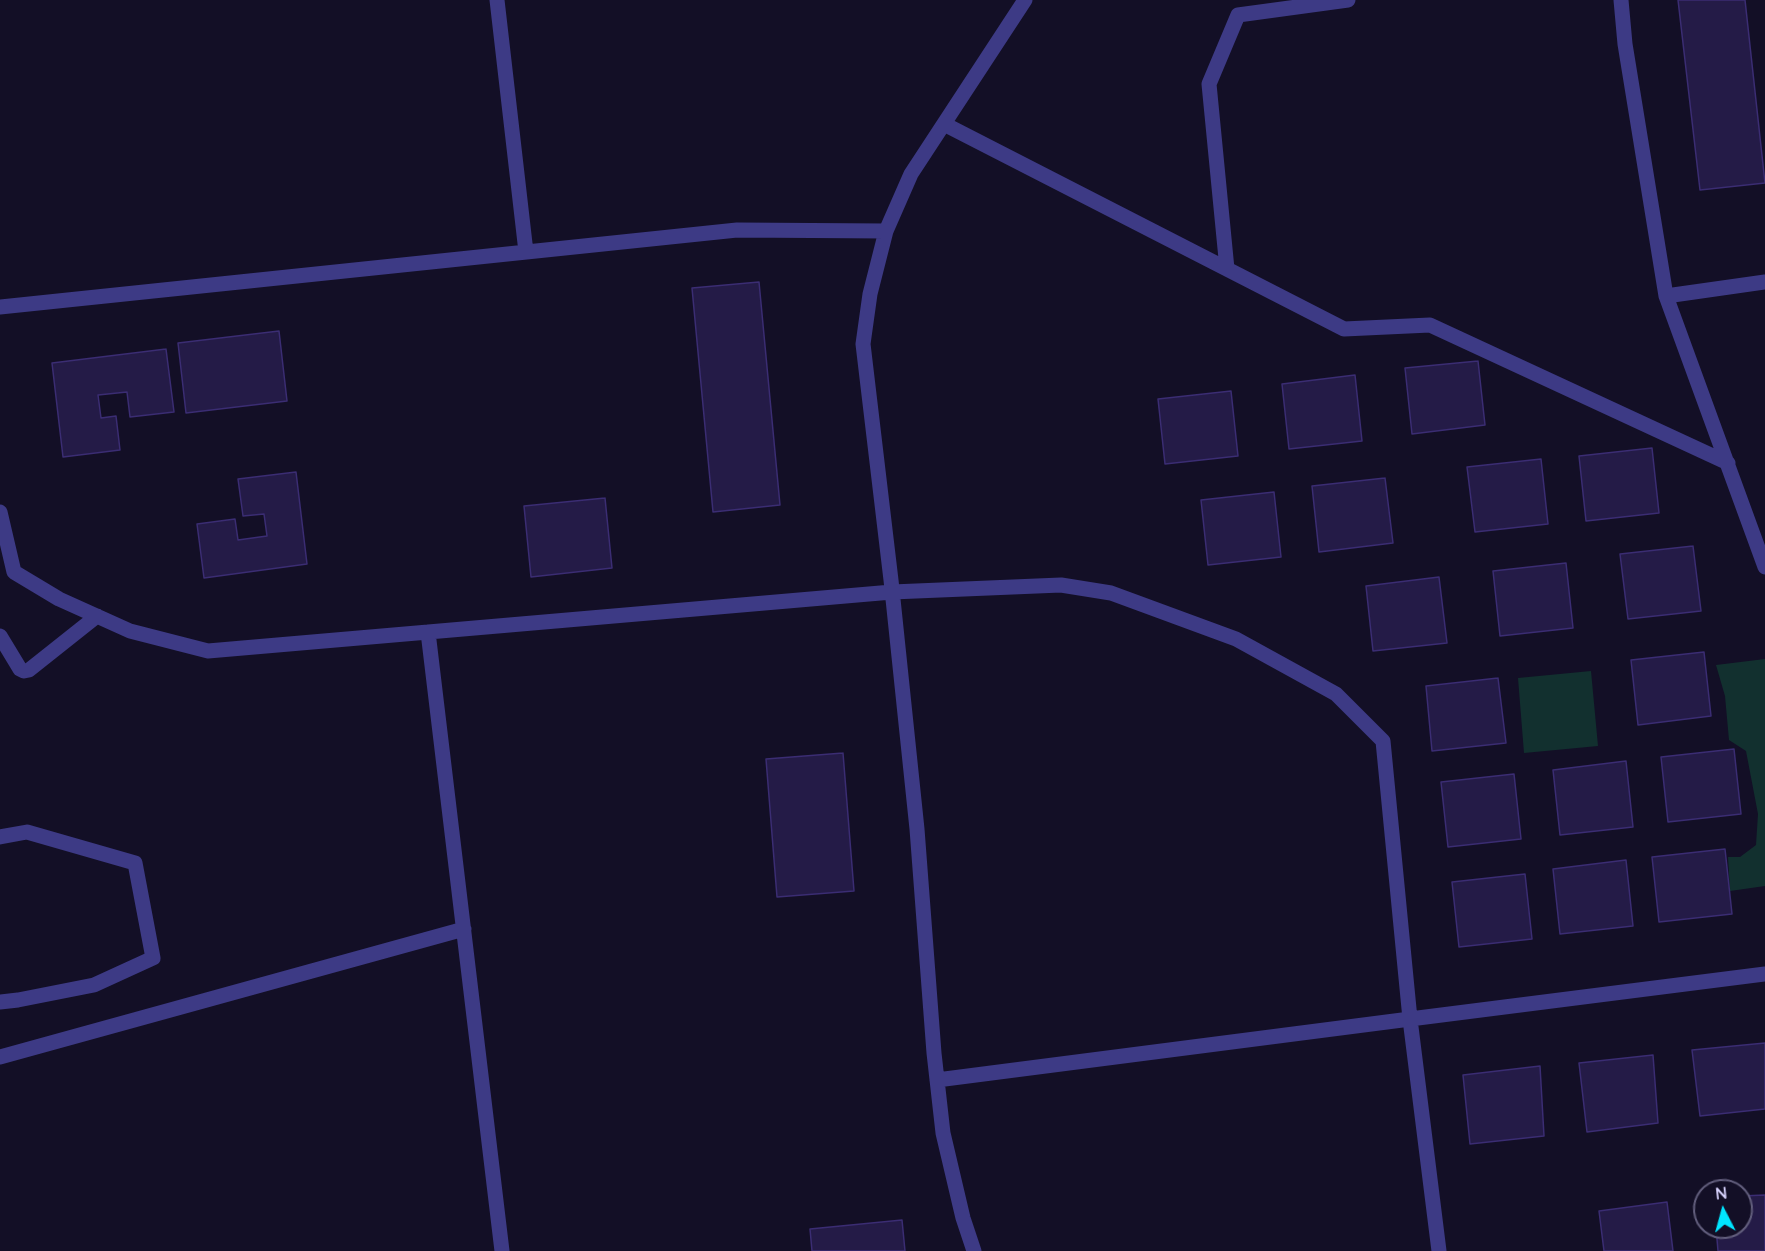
<!DOCTYPE html>
<html>
<head>
<meta charset="utf-8">
<style>
	body { margin:0 }
	#map { position:relative; width:1765px; height:1251px; overflow:hidden; background:#130f26; font-family:Quicksand,sans-serif }
	canvas { display:block }
	.north { position:absolute; left:1693px; top:1179px; width:60px; height:60px; box-sizing:border-box; background:#130f26; border:2px solid #625e7d; border-radius:50%; rotate:354deg; font-size:16px; font-weight:700; line-height:24px; text-align:center; color:#d9d4ff }
	.north::after { content:''; display:block; margin:auto; width:21px; height:27px; background:#00e5ff; clip-path:polygon(50% 0,100% 100%,50% 72%,0 100%) }
</style>
</head>
<body>
<div id="map">
<canvas width="1765" height="1251"></canvas>
<div class="north">N</div>
</div>
<script>
const context = document.querySelector('canvas').getContext('2d');
context.lineJoin = 'round';
function paint(path, color) { context.fillStyle = color; context.fill(path, 'evenodd'); }
const toPath = rows => new Path2D(rows.map(r => 'M' + r).join(''));
function stroke(path, color, width, dash) { context.strokeStyle = color; context.lineWidth = width; context.lineCap = dash ? 'butt' : 'round'; context.setLineDash(dash || []); context.stroke(path); }
paint(toPath([
	[1765,659,1765,886,1730,891,1728,857,1740,857,1756,845,1758,814,1746,751,1729,740,1725,696,1716,665],
	[1591,671,1598,746,1524,753,1518,678]
]), '#12302f');
const building = toPath([
	[1678,0,1745,0,1765,183,1700,190,1678,0],
	[759,282,780,505,713,512,692,288,759,282],
	[279,331,287,401,186,413,178,343,279,331],
	[166,349,174,412,130,417,127,392,98,395,101,418,116,416,120,450,63,457,52,363,166,349],
	[1478,361,1485,425,1412,434,1405,368,1478,361],
	[1355,375,1362,441,1289,449,1282,384,1355,375],
	[1231,391,1238,456,1165,464,1158,399,1231,391],
	[1652,448,1659,513,1586,521,1579,456,1652,448],
	[1541,459,1548,524,1475,532,1467,467,1541,459],
	[296,472,307,564,204,578,197,524,235,519,238,540,267,536,264,514,243,516,238,479,296,472],
	[1385,478,1393,543,1319,552,1312,486,1385,478],
	[1274,492,1281,557,1208,565,1201,500,1274,492],
	[605,498,612,568,531,577,524,506,605,498],
	[1693,546,1701,611,1628,619,1620,554,1693,546],
	[1566,563,1573,628,1500,636,1493,571,1566,563],
	[1439,577,1447,643,1373,651,1366,586,1439,577],
	[1704,652,1711,716,1638,725,1631,660,1704,652],
	[1498,678,1506,743,1432,751,1426,686,1498,678],
	[1734,749,1741,814,1668,822,1661,757,1734,749],
	[843,753,854,891,777,897,766,759,843,753],
	[1626,761,1633,827,1560,835,1553,770,1626,761],
	[1514,774,1521,839,1448,847,1441,782,1514,774],
	[1725,849,1732,914,1659,922,1652,857,1725,849],
	[1626,860,1633,926,1560,934,1553,869,1626,860],
	[1525,874,1532,939,1459,947,1452,882,1525,874],
	[1765,1043,1765,1109,1700,1116,1692,1050,1765,1043],
	[1653,1055,1658,1123,1587,1132,1579,1063,1653,1055],
	[1540,1066,1544,1136,1470,1144,1463,1075,1540,1066],
	[1765,1195,1765,1251,1718,1251,1716,1227,1741,1227,1741,1196,1765,1195],
	[1667,1202,1673,1251,1604,1251,1599,1211,1667,1202],
	[902,1220,905,1251,812,1251,810,1229,902,1220]
]);
paint(building, '#241b47');
stroke(building, '#3b2d73', 1.5);
stroke(toPath([
	[497,0,526,252],
	[1621,0,1625,44,1666,296,1765,567],
	[944,124,1344,329,1430,325,1728,463],
	[1227,269,1209,84,1238,15,1348,0],
	[1666,296,1765,282],
	[0,307,737,230,886,231],
	[0,512,14,572,59,599,130,631,208,651,892,592,1061,585,1111,593,1236,639,1336,694,1383,741,1410,1019,937,1080],
	[428,632,502,1251],
	[0,636,20,669,24,671,29,670,97,616],
	[0,837,27,832,135,863,153,958,94,985,18,1000,0,1002],
	[0,1057,464,929],
	[974,1251,963,1218,943,1133,934,1053,917,829,891,580,863,344,870,294,886,231,911,174,1025,0],
	[1439,1251,1410,1019,1765,974]
]), '#3d3a85', 15);
</script>
</body>
</html>
